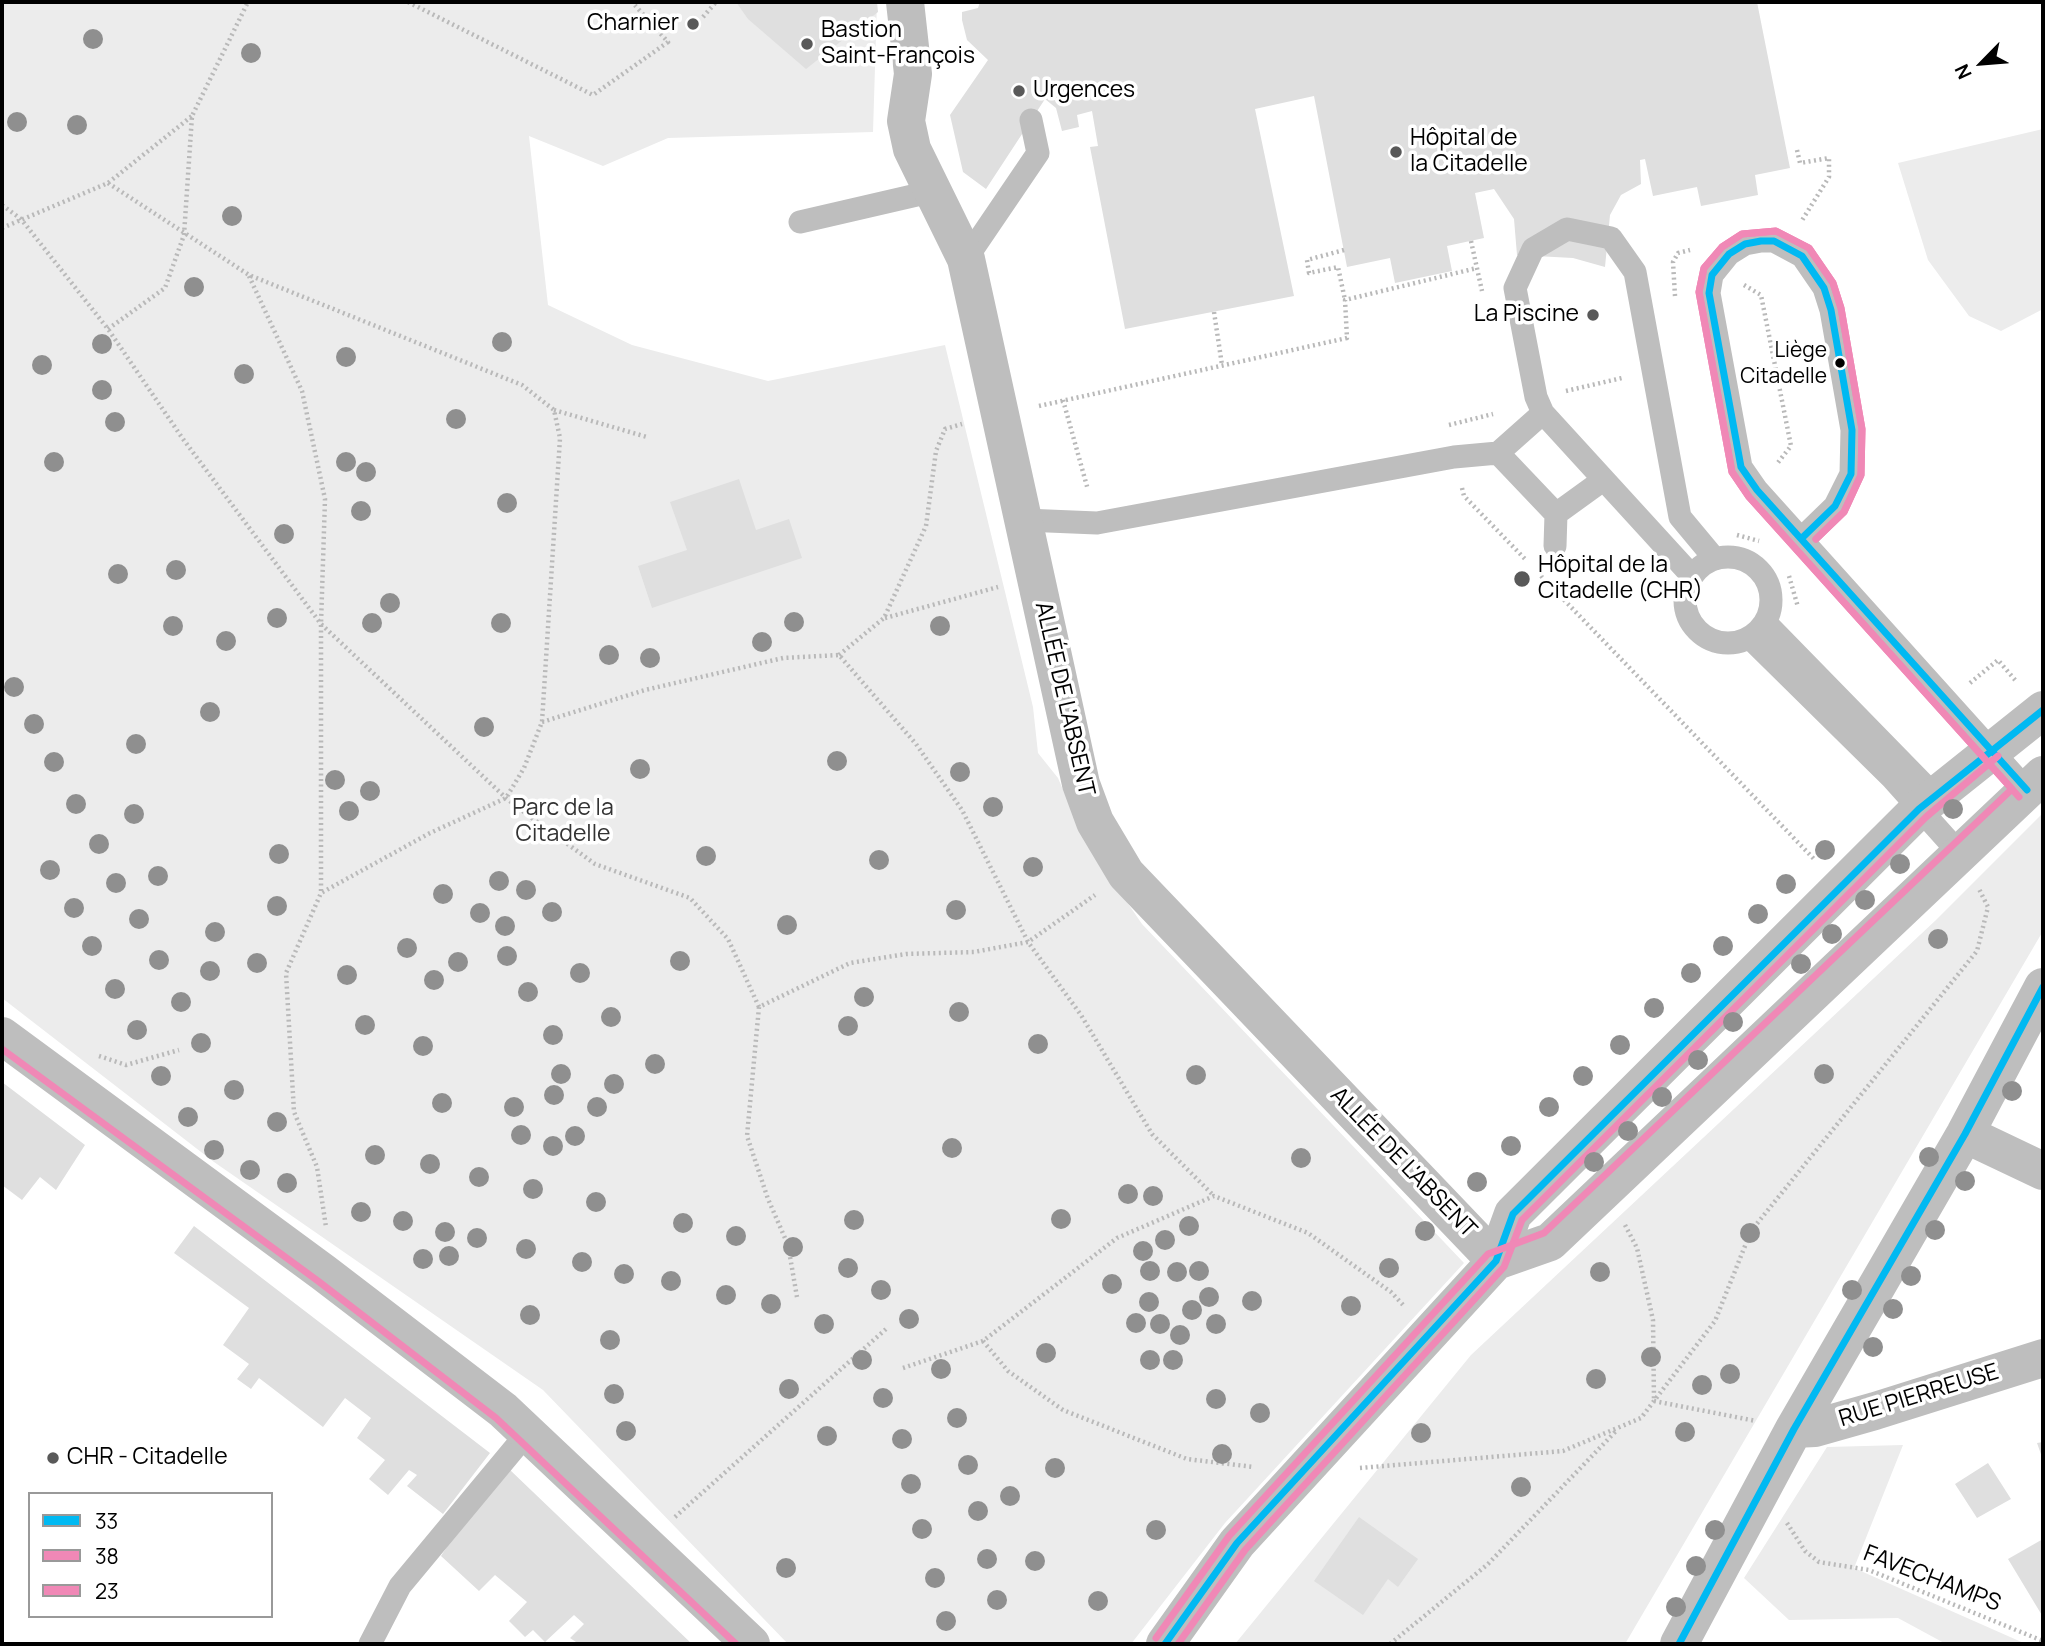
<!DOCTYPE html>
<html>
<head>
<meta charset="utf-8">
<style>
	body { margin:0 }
	#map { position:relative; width:2045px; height:1646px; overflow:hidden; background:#fff; font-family:Manrope,sans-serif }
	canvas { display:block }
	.frame { position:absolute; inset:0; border:4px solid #000; pointer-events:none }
	.legend { position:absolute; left:28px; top:1492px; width:245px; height:126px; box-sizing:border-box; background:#fff; border:2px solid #999; margin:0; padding:9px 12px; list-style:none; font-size:21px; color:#000 }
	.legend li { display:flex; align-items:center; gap:14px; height:35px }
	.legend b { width:35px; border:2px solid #999 }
	.north { position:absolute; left:1947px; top:28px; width:70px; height:70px; -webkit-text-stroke:5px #fff; paint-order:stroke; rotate:245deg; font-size:19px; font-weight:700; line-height:28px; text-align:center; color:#000 }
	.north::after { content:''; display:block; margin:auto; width:24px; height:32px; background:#000; clip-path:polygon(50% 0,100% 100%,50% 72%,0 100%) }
</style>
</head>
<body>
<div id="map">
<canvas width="2045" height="1646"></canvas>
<div class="frame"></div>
<ul class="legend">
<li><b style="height:9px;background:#00b9f2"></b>33</li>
<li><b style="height:9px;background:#f088b6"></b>38</li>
<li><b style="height:9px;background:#f088b6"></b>23</li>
</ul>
<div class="north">N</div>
</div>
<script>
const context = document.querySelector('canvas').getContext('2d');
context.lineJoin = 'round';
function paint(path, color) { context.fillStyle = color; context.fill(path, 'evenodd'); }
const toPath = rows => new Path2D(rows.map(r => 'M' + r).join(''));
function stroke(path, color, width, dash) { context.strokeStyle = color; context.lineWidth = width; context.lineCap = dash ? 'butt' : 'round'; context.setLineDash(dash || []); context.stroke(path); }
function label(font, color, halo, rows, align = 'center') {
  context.font = font + ' Manrope,sans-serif'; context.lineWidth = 7; context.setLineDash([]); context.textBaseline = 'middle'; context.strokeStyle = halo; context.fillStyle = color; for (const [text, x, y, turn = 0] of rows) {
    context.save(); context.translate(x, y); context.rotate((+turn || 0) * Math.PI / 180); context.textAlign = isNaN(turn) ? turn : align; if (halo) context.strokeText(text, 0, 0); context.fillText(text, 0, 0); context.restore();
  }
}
paint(toPath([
	[2,2,877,2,873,132,668,138,603,166,529,136,548,305,632,345,768,381,945,345,1033,707,1038,753,1058,778,1085,841,1142,924,1464,1263,1225,1523,1131,1644,788,1644,543,1390,214,1162,2,998],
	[2043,129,2043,309,2001,331,1969,316,1928,260,1898,163],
	[2043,813,2043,931,1625,1644,1235,1644,1471,1355,1936,920],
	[1903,1445,1854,1568,2026,1644,1946,1644,1898,1618,1789,1620,1744,1578,1827,1447]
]), '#ececec');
paint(toPath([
	[736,2,877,2,878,12,806,69,748,19],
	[980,2,1757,2,1790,168,1755,175,1758,195,1701,206,1697,187,1653,196,1645,159,1640,160,1641,184,1621,195,1610,215,1605,267,1573,258,1517,255,1514,219,1494,189,1475,193,1484,238,1447,246,1452,271,1395,283,1390,258,1347,267,1314,96,1255,109,1294,296,1125,329,1090,147,1098,146,1092,111,1077,115,1079,127,1062,131,1056,108,1045,99,986,189,963,172,950,115,988,60,967,40,962,20,962,12,978,8],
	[739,479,756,530,789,519,802,558,652,608,638,566,687,550,670,502],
	[2,1082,85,1145,56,1190,40,1177,22,1200,2,1185],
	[194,1226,490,1453,443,1514,407,1486,417,1475,409,1470,388,1495,369,1479,385,1460,357,1438,371,1418,345,1398,323,1427,259,1378,251,1389,237,1379,249,1364,223,1345,249,1308,174,1253],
	[2043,1442,2043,1460,2037,1443],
	[1988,1463,2011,1499,1977,1518,1955,1484],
	[509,1469,602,1558,692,1644,579,1644,570,1638,584,1624,574,1615,545,1642,533,1630,525,1637,509,1621,527,1602,495,1575,479,1591,441,1556,473,1506],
	[1359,1517,1418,1559,1398,1587,1388,1579,1363,1615,1314,1581],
	[2043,1539,2043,1617,2008,1559]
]), '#dfdfdf');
stroke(toPath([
	[408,2,593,95,668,42,632,2],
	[703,17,716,2],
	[1797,150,1800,163,1829,158,1829,177,1801,222],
	[108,183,249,275,522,385,554,410,560,438,542,722,524,768,506,798,430,833,321,893,286,973,294,1112,317,1167,326,1227],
	[2,205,21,219,108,329,183,439,321,624,506,798,529,816,595,864,690,898,728,939,759,1007],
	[2,228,108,183,192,116],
	[1471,241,1482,291],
	[1344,250,1307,260,1309,273,1338,267,1345,300],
	[249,276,302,391,325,499,321,624,321,893],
	[1744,285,1761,295,1791,446,1776,465],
	[1675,296,1673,262,1678,253,1690,250],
	[1214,312,1222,365],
	[108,329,165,288,184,235,192,116,248,2],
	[1566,391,1622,378],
	[1063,400,1088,490],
	[1039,406,1347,338,1345,300,1477,268],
	[554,410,647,437],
	[1449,425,1493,414],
	[1462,488,1464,496,1525,559],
	[1737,535,1759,541],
	[1541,576,1814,859],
	[1789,576,1798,607],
	[885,618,998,587],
	[839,655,884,618,926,526,936,451,945,429,962,424],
	[1970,683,1998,660,2016,681],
	[542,722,645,690,783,658,839,655,916,744,962,810,1028,942,1081,1015,1152,1134,1214,1196],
	[99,1056,126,1065,179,1050],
	[1625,1225,1637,1248,1653,1320,1654,1400],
	[797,1297,788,1245,768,1199,747,1136,759,1007,850,963,906,954,974,952,1028,942,1095,895],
	[983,1341,1008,1371,1063,1410,1187,1459,1254,1467],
	[903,1368,983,1341,1117,1238,1214,1196,1308,1233,1391,1292,1404,1306],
	[1654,1401,1756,1421],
	[1360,1468,1563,1451,1641,1418,1715,1321,1751,1231,1977,951,1988,907,1979,889],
	[675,1517,886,1329],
	[1787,1523,1805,1551,1819,1562,1869,1570,2043,1641],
	[1390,1644,1488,1564,1617,1430]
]), '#b9b9b9', 4.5, [2, 3.5]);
stroke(toPath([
	[800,222,934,191],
	[966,259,1038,153,1031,120],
	[1498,453,1556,514,1555,546],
	[1556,514,1603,480],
	[1024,520,1097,523,1454,457,1498,453,1543,413],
	[1802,538,1835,506,1851,474,1852,430,1831,310,1824,288,1802,256,1774,241,1761,241,1745,244,1729,254,1712,275,1709,293,1741,467,1757,490,2027,790],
	'1685 600a43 43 0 1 1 86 0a43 43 0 1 1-86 0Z',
	[1692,576,1543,413,1536,397,1515,288,1533,249,1567,229,1611,238,1635,272,1680,517,1715,559],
	[1765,622,1935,796],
	[1750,638,1892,778,1961,855],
	[370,1644,400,1586,528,1432]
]), '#bebebe', 23);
stroke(toPath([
	[905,2,913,74,906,121,912,149,966,259,1081,784,1095,822,1126,874,1496,1261],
	[2,1036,324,1273,503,1410,751,1644],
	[1965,1134,2043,1171],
	[1496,1261,1550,1242,2043,775],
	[1794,1429,1815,1428,1875,1411,2043,1358],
	[1165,1644,1237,1543,1496,1261,1513,1214,1919,809,2043,710],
	[1679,1644,1794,1429,1965,1134,2043,987]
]), '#bebebe', 38);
stroke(toPath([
	[1802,538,1835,506,1851,474,1852,430,1831,310,1824,288,1802,256,1774,241,1761,241,1745,244,1729,254,1712,275,1709,293,1741,467,1757,490,2027,790],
	[1165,1644,1237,1543,1496,1261,1513,1214,1919,809,2043,710],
	[1679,1644,1794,1429,1965,1134,2043,987]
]), '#00b9f2', 7);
stroke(toPath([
	[1816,539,1844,512,1861,475,1862,429,1841,308,1833,283,1809,248,1776,231,1742,234,1722,247,1704,268,1699,292,1732,472,1749,497,2019,797],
	[2,1049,318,1281,496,1418,736,1644],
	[1178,1644,1245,1550,1504,1267,1522,1220,1926,817,1998,756]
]), '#f088b6', 7);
stroke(toPath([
	[1156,1638,1229,1536,1488,1254,1544,1233,2012,789,1749,497,1732,472,1699,292,1704,268,1722,247,1742,234,1776,231,1809,248,1833,283,1841,308,1862,429,1861,475,1844,512,1816,539]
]), '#f088b6', 7);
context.fillStyle = '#8f8f8f';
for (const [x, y] of [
	[93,39],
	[251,53],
	[17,122],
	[77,125],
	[232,216],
	[194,287],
	[502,342],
	[102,344],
	[346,357],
	[42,365],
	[244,374],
	[102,390],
	[456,419],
	[115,422],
	[54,462],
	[346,462],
	[366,472],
	[507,503],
	[361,511],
	[284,534],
	[176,570],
	[118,574],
	[390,603],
	[277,618],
	[794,622],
	[372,623],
	[501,623],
	[173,626],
	[940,626],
	[226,641],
	[762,642],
	[609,655],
	[650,658],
	[14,687],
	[210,712],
	[34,724],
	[484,727],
	[136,744],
	[837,761],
	[54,762],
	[640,769],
	[960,772],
	[335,780],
	[370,791],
	[76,804],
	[993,807],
	[1953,809],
	[349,811],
	[134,814],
	[99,844],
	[1825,850],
	[279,854],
	[706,856],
	[879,860],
	[1900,864],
	[1033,867],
	[50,870],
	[158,876],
	[499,881],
	[116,883],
	[1786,884],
	[526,890],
	[443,894],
	[1865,900],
	[277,906],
	[74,908],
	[956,910],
	[552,912],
	[480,913],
	[1758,914],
	[139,919],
	[787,925],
	[505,926],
	[215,932],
	[1832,934],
	[1938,939],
	[92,946],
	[1723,946],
	[407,948],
	[507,956],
	[159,960],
	[680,961],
	[458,962],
	[257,963],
	[1801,964],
	[210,971],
	[580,973],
	[1691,973],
	[347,975],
	[434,980],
	[115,989],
	[528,992],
	[864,997],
	[181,1002],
	[1654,1008],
	[959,1012],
	[611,1017],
	[1733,1022],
	[365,1025],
	[848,1026],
	[137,1030],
	[553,1035],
	[201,1043],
	[1038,1044],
	[1620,1045],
	[423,1046],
	[1698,1060],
	[655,1064],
	[561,1074],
	[1824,1074],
	[1196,1075],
	[161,1076],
	[1583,1076],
	[614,1084],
	[234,1090],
	[2012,1091],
	[554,1095],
	[1662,1097],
	[442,1103],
	[514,1107],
	[597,1107],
	[1549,1107],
	[188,1117],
	[277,1122],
	[1628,1131],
	[521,1135],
	[575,1136],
	[553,1146],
	[1511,1146],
	[952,1148],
	[214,1150],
	[375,1155],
	[1929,1157],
	[1301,1158],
	[1594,1162],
	[430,1164],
	[250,1170],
	[479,1177],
	[1965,1181],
	[1477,1182],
	[287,1183],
	[533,1189],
	[1128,1194],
	[1153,1196],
	[596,1202],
	[361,1212],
	[1061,1219],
	[854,1220],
	[403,1221],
	[683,1223],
	[1189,1226],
	[1935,1230],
	[1425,1231],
	[445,1232],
	[1750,1233],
	[736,1236],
	[477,1238],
	[1165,1240],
	[793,1247],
	[526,1249],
	[1143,1251],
	[449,1256],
	[423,1259],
	[582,1262],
	[848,1268],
	[1389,1268],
	[1150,1271],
	[1199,1271],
	[1177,1272],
	[1600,1272],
	[624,1274],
	[1911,1276],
	[671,1281],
	[1112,1284],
	[881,1290],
	[1852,1290],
	[726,1295],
	[1209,1297],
	[1252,1301],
	[1149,1302],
	[771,1304],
	[1351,1306],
	[1893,1309],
	[1192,1310],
	[530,1315],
	[909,1319],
	[1136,1323],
	[824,1324],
	[1160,1324],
	[1216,1324],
	[1180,1335],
	[610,1340],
	[1873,1347],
	[1046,1353],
	[1651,1357],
	[862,1360],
	[1150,1360],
	[1173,1360],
	[941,1369],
	[1730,1374],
	[1596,1379],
	[1702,1385],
	[789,1389],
	[614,1394],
	[883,1398],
	[1216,1399],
	[1260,1413],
	[957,1418],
	[626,1431],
	[1685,1432],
	[1421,1433],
	[827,1436],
	[902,1439],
	[1222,1454],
	[968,1465],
	[1055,1468],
	[911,1484],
	[1521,1487],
	[1010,1496],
	[978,1511],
	[922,1529],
	[1156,1530],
	[1715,1530],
	[987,1559],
	[1035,1561],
	[1696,1566],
	[786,1568],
	[935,1578],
	[997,1600],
	[1098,1601],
	[1676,1607],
	[946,1621]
]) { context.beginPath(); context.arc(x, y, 10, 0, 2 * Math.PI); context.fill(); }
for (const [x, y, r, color] of [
	[693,24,7,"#595959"],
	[807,44,7,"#595959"],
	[1019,91,7,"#595959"],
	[1396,152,7,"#595959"],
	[1593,315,7,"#595959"],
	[1840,363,6,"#000"],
	[1522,579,9,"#595959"],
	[53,1458,7,"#595959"]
]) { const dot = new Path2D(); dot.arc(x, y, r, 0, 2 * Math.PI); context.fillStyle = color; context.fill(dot); stroke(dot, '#fff', 2.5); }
label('21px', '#000', '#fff', [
	["Liège",1827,351],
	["Citadelle",1827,377]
], 'right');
label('23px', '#000', '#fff', [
	["Charnier",679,24,"right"],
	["Bastion",821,31],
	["Saint-François",821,57],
	["Urgences",1033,91],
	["Hôpital de",1410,139],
	["la Citadelle",1410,165],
	["La Piscine",1579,315,"right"],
	["Hôpital de la",1538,566],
	["Citadelle (CHR)",1538,592],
	["CHR - Citadelle",67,1458]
], 'left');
label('23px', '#000', '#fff', [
	["ALLÉE DE L'ABSENT",1064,699,77],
	["ALLÉE DE L'ABSENT",1403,1163,46],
	["RUE PIERREUSE",1919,1396,-17],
	["FAVECHAMPS",1932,1579,21]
]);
label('23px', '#333', '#fff', [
	["Parc de la",563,809],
	["Citadelle",563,835]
]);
</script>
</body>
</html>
